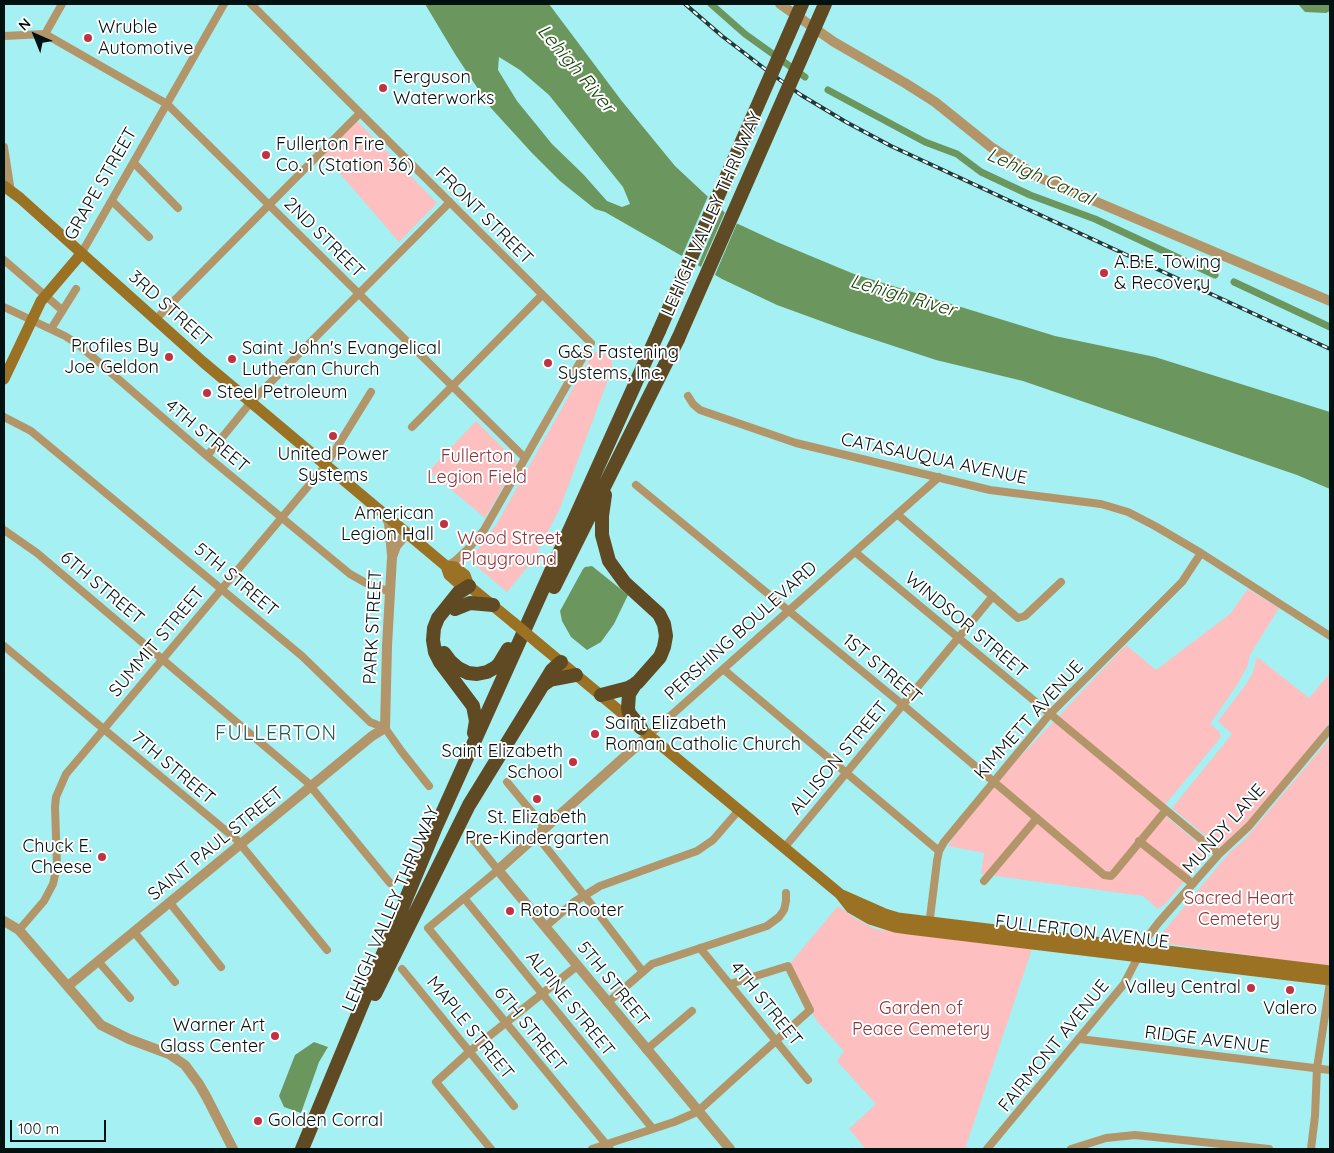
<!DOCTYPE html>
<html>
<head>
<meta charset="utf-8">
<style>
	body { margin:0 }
	#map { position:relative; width:1334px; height:1153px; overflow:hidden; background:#a5f0f3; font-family:Quicksand,sans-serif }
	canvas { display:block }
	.frame { position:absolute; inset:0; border:5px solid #001112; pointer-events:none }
	.north { position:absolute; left:10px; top:10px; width:50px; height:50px; -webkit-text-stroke:4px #fff; paint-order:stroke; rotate:316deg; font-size:14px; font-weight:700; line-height:20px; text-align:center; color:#001112 }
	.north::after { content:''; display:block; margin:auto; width:18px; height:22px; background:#001112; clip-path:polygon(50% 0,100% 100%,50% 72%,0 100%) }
	.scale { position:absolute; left:10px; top:1120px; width:96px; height:22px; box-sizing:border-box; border:2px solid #001112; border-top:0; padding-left:6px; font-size:15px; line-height:18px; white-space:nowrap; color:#001112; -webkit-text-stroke:4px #fff; paint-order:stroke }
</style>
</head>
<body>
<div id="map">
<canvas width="1334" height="1153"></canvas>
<div class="frame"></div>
<div class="north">N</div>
<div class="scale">100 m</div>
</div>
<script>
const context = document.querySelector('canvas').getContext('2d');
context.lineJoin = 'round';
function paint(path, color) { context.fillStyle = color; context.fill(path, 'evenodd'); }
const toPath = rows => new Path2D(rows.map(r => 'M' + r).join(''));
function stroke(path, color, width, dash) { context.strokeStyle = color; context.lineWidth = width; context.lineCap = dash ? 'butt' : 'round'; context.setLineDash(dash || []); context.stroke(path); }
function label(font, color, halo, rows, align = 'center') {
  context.font = font + ' Quicksand,sans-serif'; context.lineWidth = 4; context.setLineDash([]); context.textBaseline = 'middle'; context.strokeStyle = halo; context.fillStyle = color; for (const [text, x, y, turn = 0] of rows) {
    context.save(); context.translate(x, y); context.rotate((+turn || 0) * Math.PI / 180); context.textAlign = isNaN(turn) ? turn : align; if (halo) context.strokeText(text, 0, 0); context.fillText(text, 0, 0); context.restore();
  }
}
paint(toPath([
	[357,121,437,203,399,242,323,154],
	[601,351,612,360,612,369,560,508,534,559,507,592,468,559,480,547,496,525,593,353],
	[476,421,517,462,485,518,429,471],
	[1248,589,1279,608,1250,655,1247,667,1237,685,1210,724,1219,731,1221,737,1160,811,1209,852,1165,904,1158,909,1143,896,981,874,984,853,948,846,959,829,1016,761,1126,645,1156,670,1230,614],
	[1257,657,1309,698,1330,673,1330,722,1260,810,1220,848,1172,808,1232,734,1218,721,1247,683,1253,672],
	[1330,738,1330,967,1155,942,1203,884,1229,853,1245,839],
	[838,906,853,917,875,929,1032,949,965,1149,866,1149,849,1129,876,1104,837,1061,844,1051,816,1020,788,966]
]), '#fdbfbf');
paint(toPath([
	[425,4,549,4,621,100,675,166,736,223,777,242,854,274,1055,336,1155,357,1330,412,1330,489,1297,475,1023,381,936,360,851,332,777,305,722,279,605,212,595,209,560,181,532,153,490,107,455,54],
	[499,57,520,70,549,95,623,187,630,204,622,207,607,201,583,174,552,144,517,101,498,70],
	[1298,4,1330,4,1330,11,1326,13,1305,12],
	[592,566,628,595,614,624,601,642,587,650,571,637,562,621,560,611,583,569,585,567],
	[314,1042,328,1047,319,1062,301,1113,284,1107,279,1096,295,1055]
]), '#6b975f');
paint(toPath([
	[709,194,723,207,697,267,681,258],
	[726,210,738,221,714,277,700,269]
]), '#a5f0f3');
stroke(toPath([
	[711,4,745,34,805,77],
	[828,90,925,142,957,154,981,172,1030,195,1095,219,1215,275],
	[1234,282,1330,327]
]), '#6b975f', 7);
stroke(toPath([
	[251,4,591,343,484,530,469,548,455,561,447,566],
	[45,34,62,4],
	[4,36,45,34,167,104,525,458],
	[4,147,11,192],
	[134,163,178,208],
	[112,201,149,237],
	[81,254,224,4],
	[4,260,62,310],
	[4,307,65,336,79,345,207,456,350,574,366,583,390,592],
	[155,320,360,113],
	[51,329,76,289],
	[688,396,693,404,700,410,796,443,990,490,1101,504,1128,512,1155,526,1201,553,1330,636],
	[4,417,31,431,302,656,370,722,385,728,402,752,429,786],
	[412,427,542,295],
	[207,456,251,402,450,202],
	[636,485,903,705,1104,875,1111,876,1114,873,1166,810],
	[897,514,1018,618,1025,616,1061,582],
	[4,530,37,553,307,782,390,883],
	[855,552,1219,854],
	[4,646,237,840,327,950],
	[723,669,939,851],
	[649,735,939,477],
	[507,782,545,828],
	[537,836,584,895,643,972],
	[473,839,498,870,428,928,610,1149],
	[1139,841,1193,884],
	[784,848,993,596],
	[984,881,1037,818],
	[464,898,653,1129],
	[170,903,221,967],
	[929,926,937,861,939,851,944,842,1049,715,1182,582,1201,553],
	[545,927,574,902,600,886,697,851,713,840,739,810],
	[19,930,44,901,53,884,57,866,55,807,56,797,66,774,326,465,371,392],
	[134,932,175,982],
	[700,948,808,1080],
	[1139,948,1159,922,1219,854,1249,826,1330,729],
	[98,961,130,998],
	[402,969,514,1106],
	[607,1003,652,964,767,926,779,917,784,910,786,901,786,893],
	[1080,1039,1330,1070],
	[646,1050,692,1011],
	[491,1149,436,1082,469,1052,577,966],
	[592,1149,674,1122,697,1112,810,1010,788,966,730,984],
	[987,1149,1124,984,1138,957],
	[1071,1149,1106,1138,1135,1135,1269,1149],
	[1311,1149,1315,1116,1317,1068,1330,982]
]), '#b29669', 8);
stroke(toPath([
	[780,4,834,42,905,83,935,102,991,147,1038,177,1330,301],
	[385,514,389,523,392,555],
	[649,735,498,870,730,1149],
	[4,921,19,930,101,1025,129,1039,169,1054,185,1065,199,1084,207,1098,233,1149],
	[68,986,372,736,385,728,387,646,392,557,396,546,407,533]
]), '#b29669', 10);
stroke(toPath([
	[4,186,20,198,203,362,446,566,449,575,458,583,469,586],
	[4,379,41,301,81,254],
	[446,566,455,567,465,575,469,586,514,623],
	[539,644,840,894,851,908,870,919,895,927,909,929,1330,980],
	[842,895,885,914,898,918,1330,971]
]), '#9b7123', 11);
stroke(toPath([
	[469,586,458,593,438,618,434,628,433,640,435,652,440,662,473,706,476,721,474,733],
	[554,587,678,339],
	[455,609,470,603,493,605],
	[444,653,450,661,458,668,468,673,477,674,487,672,496,667,499,664,508,649],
	[636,683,629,694,628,708,629,713,641,728],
	[543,685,550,680,576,675],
	[601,695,628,688,637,683,660,657,664,647,666,636,664,624,659,614,625,583,609,561,602,535,602,516,605,495],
	[375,994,469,805,552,670,561,662],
	[302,1149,435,829,659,331]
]), '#604a24', 14);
const rail = toPath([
	[685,4,722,36,769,72,801,95,846,122,891,146,1330,349]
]);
stroke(rail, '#1e3a3b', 4);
stroke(rail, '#fff', 2, [5.5]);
stroke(toPath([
	[514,623,539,644]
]), '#9b7123', 11);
stroke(toPath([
	[659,331,802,4],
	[678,339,825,4]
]), '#604a24', 14);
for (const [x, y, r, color] of [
	[88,38,5,"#c23143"],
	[383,88,5,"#c23143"],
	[266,155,5,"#c23143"],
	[1104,273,5,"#c23143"],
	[169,357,5,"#c23143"],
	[232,359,5,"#c23143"],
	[548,363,5,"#c23143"],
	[207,393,5,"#c23143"],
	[333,436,5,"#c23143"],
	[444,524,5,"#c23143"],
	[595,734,5,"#c23143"],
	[573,762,5,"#c23143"],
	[537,799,5,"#c23143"],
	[102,857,5,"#c23143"],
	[510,911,5,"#c23143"],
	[1251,988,5,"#c23143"],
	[1290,990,5,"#c23143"],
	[275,1036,5,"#c23143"],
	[258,1121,5,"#c23143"]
]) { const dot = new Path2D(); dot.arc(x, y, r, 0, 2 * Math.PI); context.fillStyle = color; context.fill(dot); stroke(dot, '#fff', 2); }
label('18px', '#001112', '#fff', [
	["Wruble",98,28],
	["Automotive",98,49],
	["Ferguson",393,78],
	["Waterworks",393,99],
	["Fullerton Fire",276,145],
	["Co. 1 (Station 36)",276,166],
	["A.B.E. Towing",1114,263],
	["& Recovery",1114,284],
	["Profiles By",159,347,"right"],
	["Joe Geldon",159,368,"right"],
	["Saint John's Evangelical",242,349],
	["Lutheran Church",242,370],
	["G&S Fastening",558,353],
	["Systems, Inc.",558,374],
	["Steel Petroleum",217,393],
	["United Power",333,455,"center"],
	["Systems",333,476,"center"],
	["American",434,514,"right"],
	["Legion Hall",434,535,"right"],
	["Saint Elizabeth",605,724],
	["Roman Catholic Church",605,745],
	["Saint Elizabeth",563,752,"right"],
	["School",563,773,"right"],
	["St. Elizabeth",537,818,"center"],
	["Pre-Kindergarten",537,839,"center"],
	["Chuck E.",92,847,"right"],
	["Cheese",92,868,"right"],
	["Roto-Rooter",520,911],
	["Valley Central",1241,988,"right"],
	["Valero",1290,1009,"center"],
	["Warner Art",265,1026,"right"],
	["Glass Center",265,1047,"right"],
	["Golden Corral",268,1121]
], 'left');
label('18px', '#001112', '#fff', [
	["GRAPE STREET",101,184,-60],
	["LEHIGH VALLEY THRUWAY",712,214,-66],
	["FRONT STREET",484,216,45],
	["2ND STREET",324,238,45],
	["3RD STREET",170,309,42],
	["4TH STREET",207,436,40],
	["CATASAUQUA AVENUE",934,459,12],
	["5TH STREET",236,580,40],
	["6TH STREET",102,588,40],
	["WINDSOR STREET",966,625,40],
	["PARK STREET",373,627,-87],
	["PERSHING BOULEVARD",741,631,-42],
	["SUMMIT STREET",157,642,-50],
	["1ST STREET",882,669,40],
	["KIMMETT AVENUE",1029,720,-48],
	["ALLISON STREET",839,758,-50],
	["7TH STREET",173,768,40],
	["MUNDY LANE",1224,829,-48],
	["SAINT PAUL STREET",216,844,-39],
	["LEHIGH VALLEY THRUWAY",391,909,-67],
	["FULLERTON AVENUE",1082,932,7],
	["5TH STREET",613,984,51],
	["ALPINE STREET",570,1004,51],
	["4TH STREET",766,1004,51],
	["MAPLE STREET",470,1028,51],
	["6TH STREET",530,1029,51],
	["RIDGE AVENUE",1207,1040,7],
	["FAIRMONT AVENUE",1054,1046,-51]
]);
label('18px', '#90343b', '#fff', [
	["Fullerton",477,457],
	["Legion Field",477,478],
	["Wood Street",509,539],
	["Playground",509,560],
	["Sacred Heart",1239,899],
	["Cemetery",1239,920],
	["Garden of",921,1009],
	["Peace Cemetery",921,1030]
]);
label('italic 19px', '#174407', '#fff', [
	["Lehigh River",576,69,50],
	["Lehigh Canal",1040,177,24],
	["Lehigh River",903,296,16]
]);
context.letterSpacing = '1px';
label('20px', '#1f585b', '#fff', [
	["FULLERTON",276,734]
]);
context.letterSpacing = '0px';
</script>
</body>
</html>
